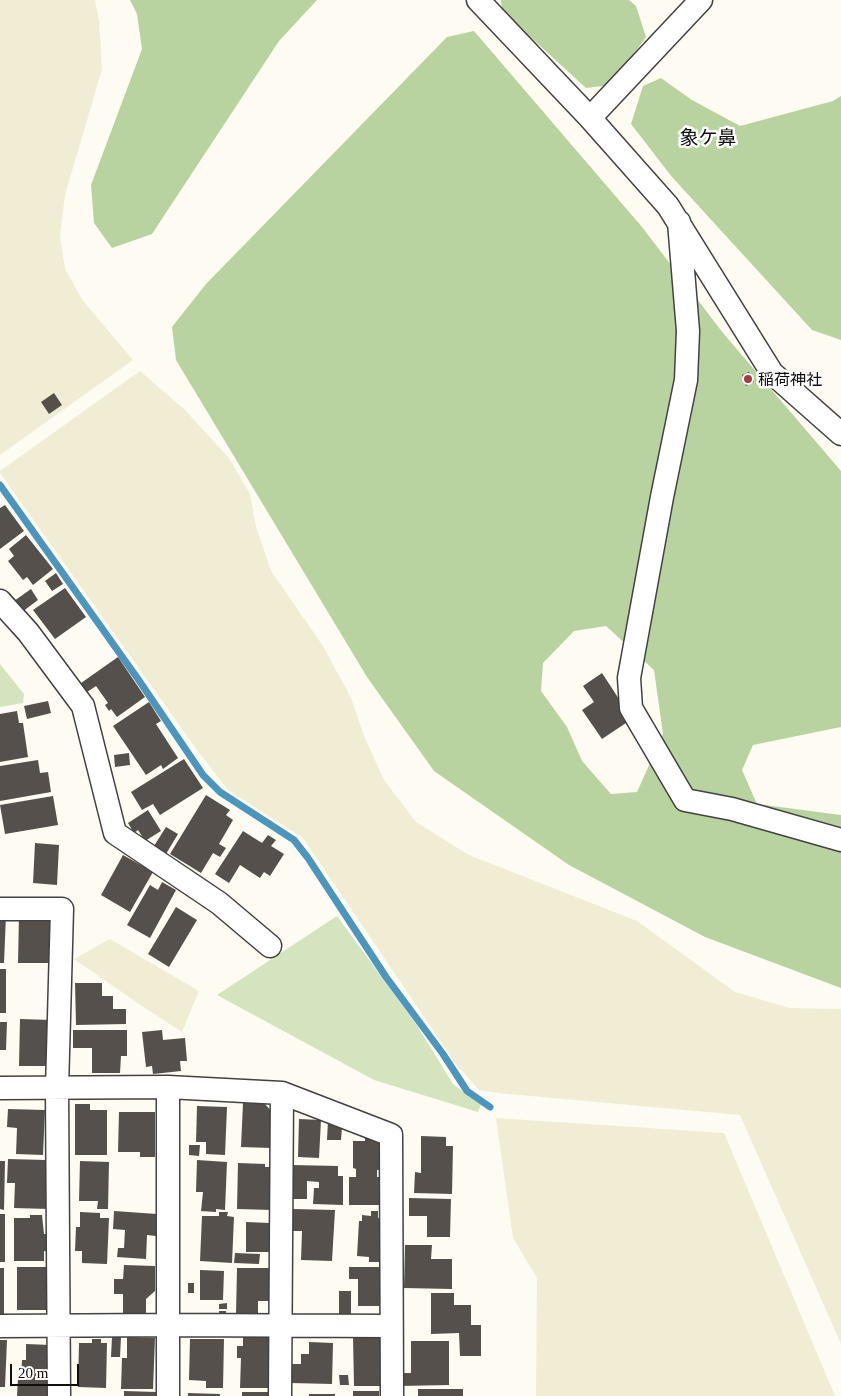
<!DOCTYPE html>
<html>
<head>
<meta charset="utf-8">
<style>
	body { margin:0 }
	#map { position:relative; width:841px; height:1396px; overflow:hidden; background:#fdfbf2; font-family:Georgia,serif }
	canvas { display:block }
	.scale { position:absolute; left:10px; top:1364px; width:69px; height:22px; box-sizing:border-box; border:2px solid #0f0f0f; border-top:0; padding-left:6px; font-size:15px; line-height:18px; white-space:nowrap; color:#0f0f0f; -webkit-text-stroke:4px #fff; paint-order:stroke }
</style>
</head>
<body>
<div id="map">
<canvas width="841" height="1396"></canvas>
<div class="scale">20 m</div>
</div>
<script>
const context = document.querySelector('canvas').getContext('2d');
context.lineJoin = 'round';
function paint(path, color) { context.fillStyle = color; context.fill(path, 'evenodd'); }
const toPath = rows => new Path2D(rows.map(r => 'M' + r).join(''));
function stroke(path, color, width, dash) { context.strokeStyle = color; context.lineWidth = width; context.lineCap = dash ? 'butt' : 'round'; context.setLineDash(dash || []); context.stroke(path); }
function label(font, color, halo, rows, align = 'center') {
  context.font = font + ' Georgia,"Noto Sans JP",serif'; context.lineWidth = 5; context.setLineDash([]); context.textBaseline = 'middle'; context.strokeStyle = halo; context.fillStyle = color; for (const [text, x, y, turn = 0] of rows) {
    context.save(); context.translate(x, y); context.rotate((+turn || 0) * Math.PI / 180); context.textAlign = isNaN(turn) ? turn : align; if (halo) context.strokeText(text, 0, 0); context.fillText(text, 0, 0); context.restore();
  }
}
paint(toPath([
	[0,0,95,0,99,21,102,69,65,195,60,236,65,269,83,301,133,360,0,455],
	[140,371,184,409,229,458,250,494,256,527,271,571,323,646,351,698,364,736,384,780,416,822,469,855,637,921,735,992,790,1008,841,1009,841,1344,740,1115,498,1093,479,1090,456,1064,303,838,228,790,197,750,0,473,0,471],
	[110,939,199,991,182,1032,142,1006,74,959],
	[496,1118,724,1133,835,1396,536,1396,537,1278,513,1238]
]), '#f1edd4');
paint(toPath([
	[0,664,24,694,23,703,0,707],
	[337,916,416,1024,453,1084,481,1105,478,1112,374,1080,217,995]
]), '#d4e4bf');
paint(toPath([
	[130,0,317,0,279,41,152,234,112,248,94,223,91,185,142,49,137,14],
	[501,0,629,0,636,6,646,37,611,85,586,88,502,11],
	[474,31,642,227,723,333,841,471,841,727,753,745,742,770,757,804,841,815,841,988,705,937,569,865,434,771,367,677,176,360,172,327,206,284,447,37],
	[606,626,654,670,663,734,637,792,611,794,582,761,567,727,541,691,543,663,574,631],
	[661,78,692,100,740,126,833,101,841,96,841,340,812,330,672,177,631,124,643,86]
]), '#b9d3a0');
stroke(toPath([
	[0,485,138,679,203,775,220,792,294,840,308,858,386,977,443,1054,467,1091,490,1107]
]), '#4c95bd', 7);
paint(toPath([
	[749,372,754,382,746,386,742,375],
	[54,393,62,405,49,414,41,402],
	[5,505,24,531,0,549,0,508],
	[26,535,53,569,33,585,27,577,23,580,8,561,14,556,9,549],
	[56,573,63,584,52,591,45,581],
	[65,588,86,617,55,639,33,610],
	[31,589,38,600,22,612,14,601],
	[118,657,145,697,117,717,111,709,109,711,105,705,108,703,96,686,87,692,81,683],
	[602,673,632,719,602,739,582,710,594,702,583,686],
	[48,701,51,713,27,719,24,706],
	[149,702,161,721,156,724,178,758,163,769,161,765,146,775,113,726],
	[17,711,19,723,23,723,28,757,0,762,0,714],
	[129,753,130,765,115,767,114,755],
	[184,759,203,788,160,815,153,804,142,810,131,792],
	[38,760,40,773,48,772,51,792,0,801,0,766],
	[206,795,230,810,226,815,233,820,219,844,226,848,220,857,213,853,201,873,170,854],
	[53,796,58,825,5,834,0,805],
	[148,810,161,831,145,841,138,830,134,833,128,823],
	[166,827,178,834,166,854,154,846],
	[243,831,262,843,268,835,276,840,271,846,284,854,270,876,264,872,260,878,240,865,229,883,215,874],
	[35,843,59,845,57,885,33,883],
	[123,855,153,872,130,912,101,895],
	[162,882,176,890,150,938,127,925,150,885,158,890],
	[176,907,197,920,169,967,148,954],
	[0,914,6,915,4,963,0,963],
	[19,916,50,917,49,963,18,963],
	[0,969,6,969,6,1013,0,1013],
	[75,983,102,983,102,996,113,996,113,1009,126,1009,126,1024,76,1025],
	[20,1019,51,1020,50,1066,19,1066],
	[0,1022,7,1022,6,1050,0,1050],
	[73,1030,127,1030,127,1056,121,1056,120,1073,92,1073,92,1048,73,1048],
	[162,1030,163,1040,185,1038,187,1061,180,1061,181,1071,153,1074,152,1066,146,1067,142,1032],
	[243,1103,265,1104,273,1113,271,1148,241,1147],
	[75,1104,90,1104,90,1110,107,1110,107,1155,75,1155],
	[197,1106,227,1107,225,1155,206,1154,206,1142,196,1142],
	[8,1109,45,1110,43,1155,16,1154,17,1128,7,1127],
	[119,1112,155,1112,155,1157,140,1157,140,1152,118,1152],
	[299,1119,321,1120,319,1158,298,1157],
	[328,1120,342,1127,341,1140,327,1140],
	[421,1136,446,1137,446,1146,453,1146,452,1194,414,1193,415,1172,421,1173],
	[365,1137,376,1137,376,1142,381,1142,381,1170,377,1170,377,1177,386,1177,385,1205,349,1205,349,1177,356,1177,356,1169,353,1168,353,1141,365,1141],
	[189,1145,200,1145,199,1156,189,1155],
	[8,1159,46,1160,50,1165,49,1209,14,1208,15,1183,7,1183],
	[197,1160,227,1162,225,1210,216,1209,216,1212,201,1211,203,1192,196,1192],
	[0,1161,5,1161,4,1210,0,1209],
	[80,1161,109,1162,108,1209,97,1209,98,1201,79,1201],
	[238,1163,265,1164,265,1167,270,1167,270,1182,273,1182,272,1210,237,1209],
	[292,1165,338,1166,338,1176,343,1176,343,1205,313,1204,314,1188,319,1188,319,1182,307,1181,307,1199,291,1199],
	[409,1198,451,1199,450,1237,427,1237,427,1216,409,1216],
	[293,1209,335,1210,332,1261,301,1260,302,1231,292,1231],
	[114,1211,157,1214,156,1236,147,1235,146,1259,117,1257,118,1248,124,1248,125,1230,113,1229],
	[371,1211,378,1211,378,1218,385,1219,384,1262,369,1262,369,1257,357,1256,359,1221,362,1221,362,1215,371,1216],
	[80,1212,100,1213,100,1218,109,1218,107,1264,82,1263,82,1251,75,1251,76,1227,80,1227],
	[219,1212,228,1212,227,1216,234,1217,232,1263,200,1261,202,1216,219,1216],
	[0,1214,5,1214,5,1262,0,1262],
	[30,1215,42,1215,44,1234,49,1234,49,1252,44,1251,44,1261,14,1261,14,1218,30,1218],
	[246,1222,270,1223,269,1252,246,1252],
	[405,1245,432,1245,431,1259,452,1259,452,1289,404,1288],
	[235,1253,260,1254,259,1264,234,1263],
	[124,1265,155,1266,155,1291,146,1299,146,1317,123,1317,123,1294,114,1294,114,1279,123,1279],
	[17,1267,50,1267,50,1310,17,1310],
	[349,1267,385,1267,385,1306,358,1306,358,1279,349,1279],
	[0,1268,4,1268,4,1316,0,1316],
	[237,1268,269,1268,269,1301,258,1301,258,1315,236,1315],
	[200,1270,224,1271,223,1300,200,1300],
	[188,1283,194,1283,194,1293,188,1293],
	[339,1291,351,1291,351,1316,339,1316],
	[431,1293,454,1293,454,1305,471,1305,471,1325,481,1325,481,1356,460,1356,459,1333,431,1334],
	[227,1303,227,1309,219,1309,219,1304],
	[219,1311,226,1311,226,1316,219,1316],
	[243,1336,273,1336,272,1388,240,1388,241,1358,237,1358,237,1346,243,1346],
	[112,1337,121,1337,120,1357,111,1357],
	[127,1337,155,1338,153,1389,121,1389,122,1358,127,1358],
	[353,1337,380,1337,381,1386,354,1386],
	[92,1339,101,1339,101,1343,107,1343,106,1388,78,1387,79,1343,92,1343],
	[190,1339,224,1339,223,1388,206,1388,206,1381,189,1380],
	[0,1340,7,1340,5,1387,0,1387],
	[411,1341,449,1341,449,1385,400,1386,400,1373,411,1373],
	[309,1342,333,1343,332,1384,291,1383,292,1364,301,1364,301,1354,309,1354],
	[26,1344,51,1345,50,1396,17,1396,18,1377,21,1377,22,1360,26,1360],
	[339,1375,348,1375,349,1385,340,1385],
	[418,1389,463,1389,463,1396,418,1396],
	[124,1391,156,1392,156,1396,124,1396],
	[353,1391,379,1391,379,1396,353,1396],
	[242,1392,271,1392,271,1396,242,1396],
	[188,1393,220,1394,220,1396,188,1396],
	[309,1394,335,1394,335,1396,309,1396]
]), '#56504c');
const minor = toPath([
	[478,0,590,118,668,206,772,373,841,434],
	[590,118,701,0],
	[679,222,688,331,686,380,662,497,629,678,631,708,685,800,732,809,841,840],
	[0,601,28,632,83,706,115,833,219,903,270,946],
	[0,909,62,909,57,1089,59,1396],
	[0,1088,168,1087,282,1093,391,1135,392,1396],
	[0,1326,168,1325,391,1326],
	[168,1396,168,1087],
	[280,1396,282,1093]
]);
stroke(minor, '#424242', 25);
stroke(minor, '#fff', 22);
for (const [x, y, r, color] of [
	[748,379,5,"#ae3742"]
]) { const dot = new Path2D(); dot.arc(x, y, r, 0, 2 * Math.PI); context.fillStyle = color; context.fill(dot); stroke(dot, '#fff', 2); }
label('16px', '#0f0f0f', '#fff', [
	["稲荷神社",758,379]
], 'left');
label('19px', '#0f0f0f', '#fff', [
	["象ケ鼻",708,137]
]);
</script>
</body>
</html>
